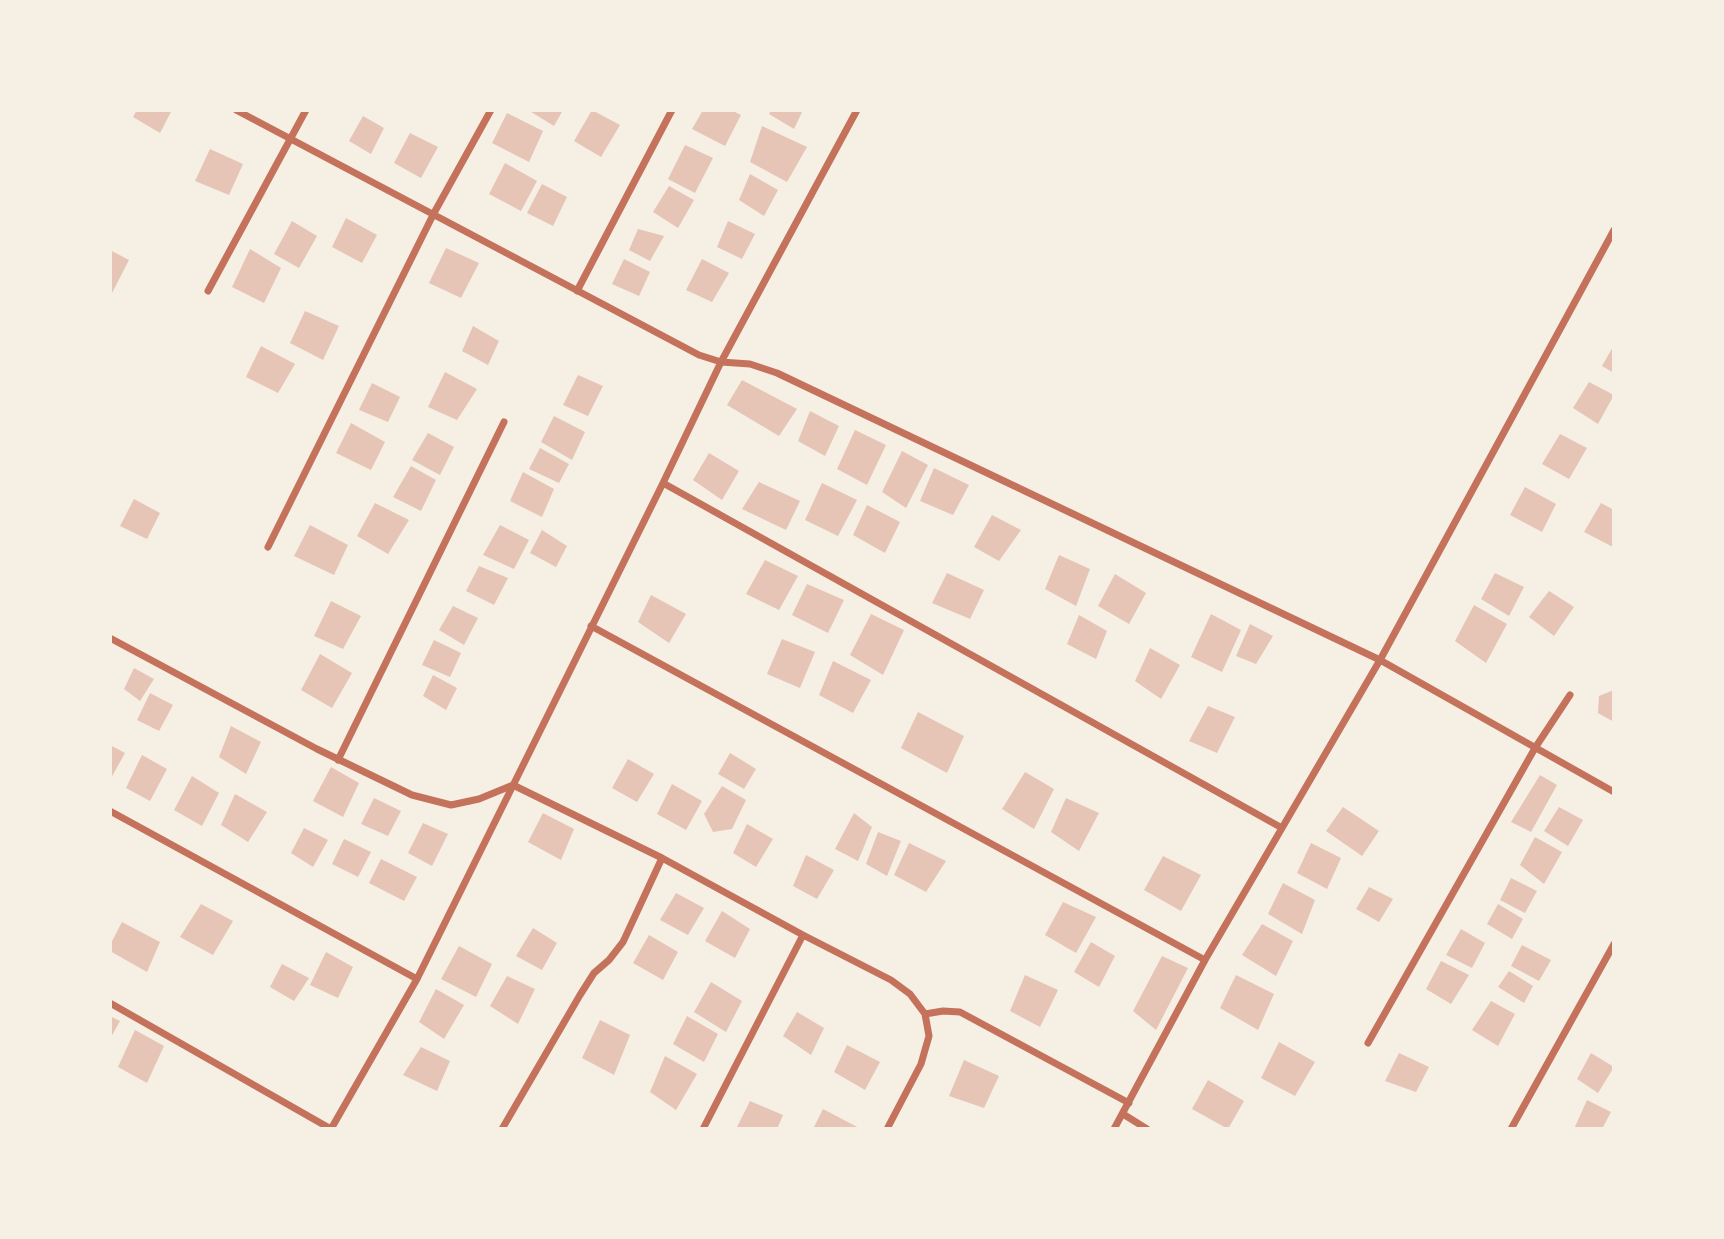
<!DOCTYPE html>
<html>
<head>
<meta charset="utf-8">
<style>
	body { margin:0 }
	#map { position:relative; width:1724px; height:1239px; overflow:hidden; background:#f6efe4; font-family:"Exo 2",sans-serif }
	canvas { display:block }
	.frame { position:absolute; inset:0; border:112px solid #f6efe4; pointer-events:none }
</style>
</head>
<body>
<div id="map">
<canvas width="1724" height="1239"></canvas>
<div class="frame"></div>
</div>
<script>
const context = document.querySelector('canvas').getContext('2d');
context.lineJoin = 'round';
function paint(path, color) { context.fillStyle = color; context.fill(path, 'evenodd'); }
const toPath = rows => new Path2D(rows.map(r => 'M' + r).join(''));
function stroke(path, color, width, dash) { context.strokeStyle = color; context.lineWidth = width; context.lineCap = dash ? 'butt' : 'round'; context.setLineDash(dash || []); context.stroke(path); }
paint(toPath([
	[137,110,172,110,160,133,133,117],
	[528,110,563,110,554,126],
	[592,110,620,125,601,157,574,141],
	[703,110,731,110,741,115,725,146,692,129],
	[771,110,803,110,794,129,769,114],
	[507,113,543,131,529,162,492,143],
	[363,116,384,128,371,154,349,141],
	[762,126,807,147,787,182,750,162],
	[410,133,438,147,421,178,394,163],
	[685,145,713,158,695,193,668,179],
	[210,149,243,164,229,195,195,181],
	[505,163,537,181,521,211,489,194],
	[750,174,778,190,764,216,739,200],
	[542,184,567,197,553,226,527,213],
	[669,186,694,200,678,228,653,212],
	[346,218,377,235,362,263,332,247],
	[292,221,317,236,299,268,274,254],
	[728,221,755,234,742,259,717,247],
	[638,229,664,236,650,261,629,250],
	[446,248,479,263,461,298,429,283],
	[250,249,281,268,264,303,232,287],
	[110,250,129,260,112,293,110,292],
	[624,259,650,272,639,296,612,284],
	[702,259,729,273,712,302,686,290],
	[305,311,339,326,323,360,290,343],
	[473,326,499,341,488,365,462,351],
	[1614,345,1614,373,1602,366],
	[261,346,295,364,278,393,246,377],
	[445,372,477,389,457,420,428,407],
	[578,375,603,386,588,416,563,405],
	[742,380,797,409,779,436,727,405],
	[1589,382,1614,395,1598,424,1573,408],
	[372,383,400,397,388,422,359,410],
	[810,411,839,426,825,456,798,441],
	[554,416,585,432,572,460,541,442],
	[351,423,385,442,371,470,336,453],
	[855,430,886,445,867,485,837,469],
	[428,433,454,447,440,475,412,460],
	[1560,434,1587,448,1569,479,1542,464],
	[540,448,569,464,559,483,529,469],
	[902,451,928,465,906,508,882,492],
	[709,453,739,471,722,500,693,480],
	[411,466,436,480,421,511,393,497],
	[934,468,969,485,953,515,920,501],
	[523,472,554,489,542,517,510,501],
	[759,482,800,501,786,530,742,509],
	[822,483,857,500,838,536,805,520],
	[1525,487,1556,504,1542,532,1510,515],
	[134,499,160,513,147,539,120,526],
	[375,503,409,520,388,554,357,536],
	[1601,503,1614,510,1613,547,1584,532],
	[867,505,900,522,885,553,853,535],
	[992,515,1021,530,999,561,974,547],
	[310,525,348,545,334,575,294,556],
	[500,525,529,540,514,569,483,555],
	[542,530,567,546,556,567,530,553],
	[1059,555,1090,569,1076,606,1045,589],
	[765,560,798,576,779,610,746,594],
	[479,566,508,578,494,605,466,591],
	[947,573,984,590,970,619,932,603],
	[1495,573,1524,587,1509,616,1481,599],
	[1115,574,1146,593,1129,624,1098,606],
	[807,584,844,600,828,633,792,615],
	[1549,591,1574,607,1554,636,1529,617],
	[651,595,686,614,669,643,638,622],
	[331,601,361,616,343,649,314,636],
	[1474,605,1507,624,1486,663,1455,641],
	[453,606,478,618,464,645,439,630],
	[871,614,904,630,883,675,850,655],
	[1211,614,1241,630,1222,672,1191,657],
	[1079,615,1107,631,1096,659,1067,644],
	[1250,624,1273,636,1256,664,1236,656],
	[782,639,815,652,800,688,767,674],
	[434,640,461,653,450,677,422,665],
	[1150,648,1180,665,1161,699,1135,681],
	[320,654,352,673,332,708,301,690],
	[833,661,871,680,853,713,819,695],
	[134,668,154,679,140,701,124,689],
	[433,675,457,688,446,710,423,696],
	[1614,690,1614,722,1598,713,1599,696],
	[150,693,173,705,159,731,137,720],
	[1208,706,1235,717,1217,753,1189,741],
	[918,712,964,736,947,773,901,748],
	[231,726,261,742,246,774,219,757],
	[110,745,125,753,110,780],
	[730,753,756,769,744,789,718,774],
	[142,755,167,769,150,801,126,788],
	[628,759,654,774,637,802,612,788],
	[331,767,359,783,343,817,313,801],
	[1025,772,1054,789,1034,829,1002,809],
	[1540,775,1557,785,1531,832,1511,822],
	[192,776,219,793,202,826,174,810],
	[672,784,702,801,686,830,657,814],
	[722,786,746,800,732,829,713,832,704,814],
	[235,794,267,812,248,842,221,825],
	[374,798,401,811,388,836,361,824],
	[1066,798,1099,813,1079,851,1051,832],
	[1343,807,1379,831,1362,856,1326,831],
	[1559,807,1583,820,1568,846,1544,831],
	[543,813,574,829,561,860,528,842],
	[854,813,872,827,858,861,835,849],
	[423,823,448,834,432,866,408,853],
	[747,824,773,839,756,867,733,853],
	[304,828,328,840,313,867,291,853],
	[878,832,901,841,887,876,866,864],
	[1535,837,1562,852,1544,884,1520,865],
	[344,839,371,852,358,877,332,864],
	[909,843,946,861,926,892,894,875],
	[1311,843,1341,858,1327,889,1297,873],
	[806,855,834,870,817,899,793,886],
	[1163,856,1201,875,1181,911,1144,890],
	[381,859,417,877,404,901,369,883],
	[1511,878,1537,891,1525,913,1500,900],
	[1283,883,1315,900,1302,934,1268,914],
	[1369,887,1393,899,1379,922,1356,909],
	[676,893,704,908,688,935,660,920],
	[1063,902,1096,917,1076,953,1045,935],
	[201,904,233,921,213,955,180,937],
	[1498,904,1523,919,1512,939,1487,924],
	[722,911,750,929,735,958,705,941],
	[122,922,160,942,147,972,110,951,110,945],
	[1262,924,1293,941,1276,976,1242,955],
	[533,928,557,943,542,970,516,956],
	[1461,929,1485,943,1472,968,1446,955],
	[649,935,678,952,663,980,633,963],
	[1091,942,1115,956,1099,987,1074,972],
	[1522,945,1551,960,1539,981,1511,966],
	[459,946,492,964,476,997,441,979],
	[326,952,353,967,338,998,310,985],
	[1162,956,1188,968,1156,1030,1133,1011],
	[1441,961,1469,975,1451,1004,1426,989],
	[282,964,309,978,294,1001,270,987],
	[1509,971,1533,986,1524,1003,1498,987],
	[1025,975,1058,990,1040,1027,1010,1011],
	[1236,975,1274,994,1258,1030,1220,1008],
	[507,976,535,989,518,1024,490,1006],
	[711,982,742,1001,726,1032,694,1012],
	[436,989,464,1005,444,1039,419,1022],
	[1491,1001,1515,1014,1498,1046,1472,1030],
	[797,1012,824,1028,811,1055,783,1036],
	[110,1016,120,1021,110,1039],
	[687,1016,718,1034,704,1062,673,1044],
	[600,1020,630,1035,614,1075,582,1058],
	[135,1030,164,1046,147,1083,118,1067],
	[1279,1042,1315,1062,1295,1096,1261,1078],
	[847,1045,880,1062,865,1090,834,1072],
	[421,1047,450,1061,437,1091,403,1075],
	[1399,1053,1429,1067,1416,1092,1385,1081],
	[1591,1053,1614,1067,1598,1093,1577,1079],
	[665,1056,697,1074,676,1110,650,1092],
	[964,1060,999,1076,984,1108,949,1096],
	[1208,1080,1244,1101,1228,1129,1192,1109],
	[1587,1100,1611,1112,1602,1129,1574,1129],
	[750,1101,783,1115,777,1129,736,1129],
	[823,1109,861,1129,813,1129]
]), '#e6c5b7');
stroke(toPath([
	[236,110,699,355,721,362,750,364,777,373,1380,660,1614,792],
	[208,291,306,110],
	[577,291,672,110],
	[663,483,1282,828],
	[268,547,434,213,491,110],
	[591,626,1205,960],
	[110,638,317,749,412,795,451,805,479,799,513,785,662,858,803,935,891,980,910,994,925,1014,929,1036,921,1064,887,1129],
	[338,760,504,422],
	[110,811,417,979],
	[110,1003,331,1129],
	[925,1014,943,1011,960,1012,1129,1103],
	[1368,1043,1535,748,1570,695],
	[1123,1114,1147,1129],
	[331,1129,417,979,663,483,721,362,857,110],
	[502,1129,580,995,594,973,609,960,623,942,662,858],
	[703,1129,803,935],
	[1114,1129,1205,960,1380,660,1614,230],
	[1511,1129,1614,944]
]), '#c5725c', 7);
</script>
</body>
</html>
